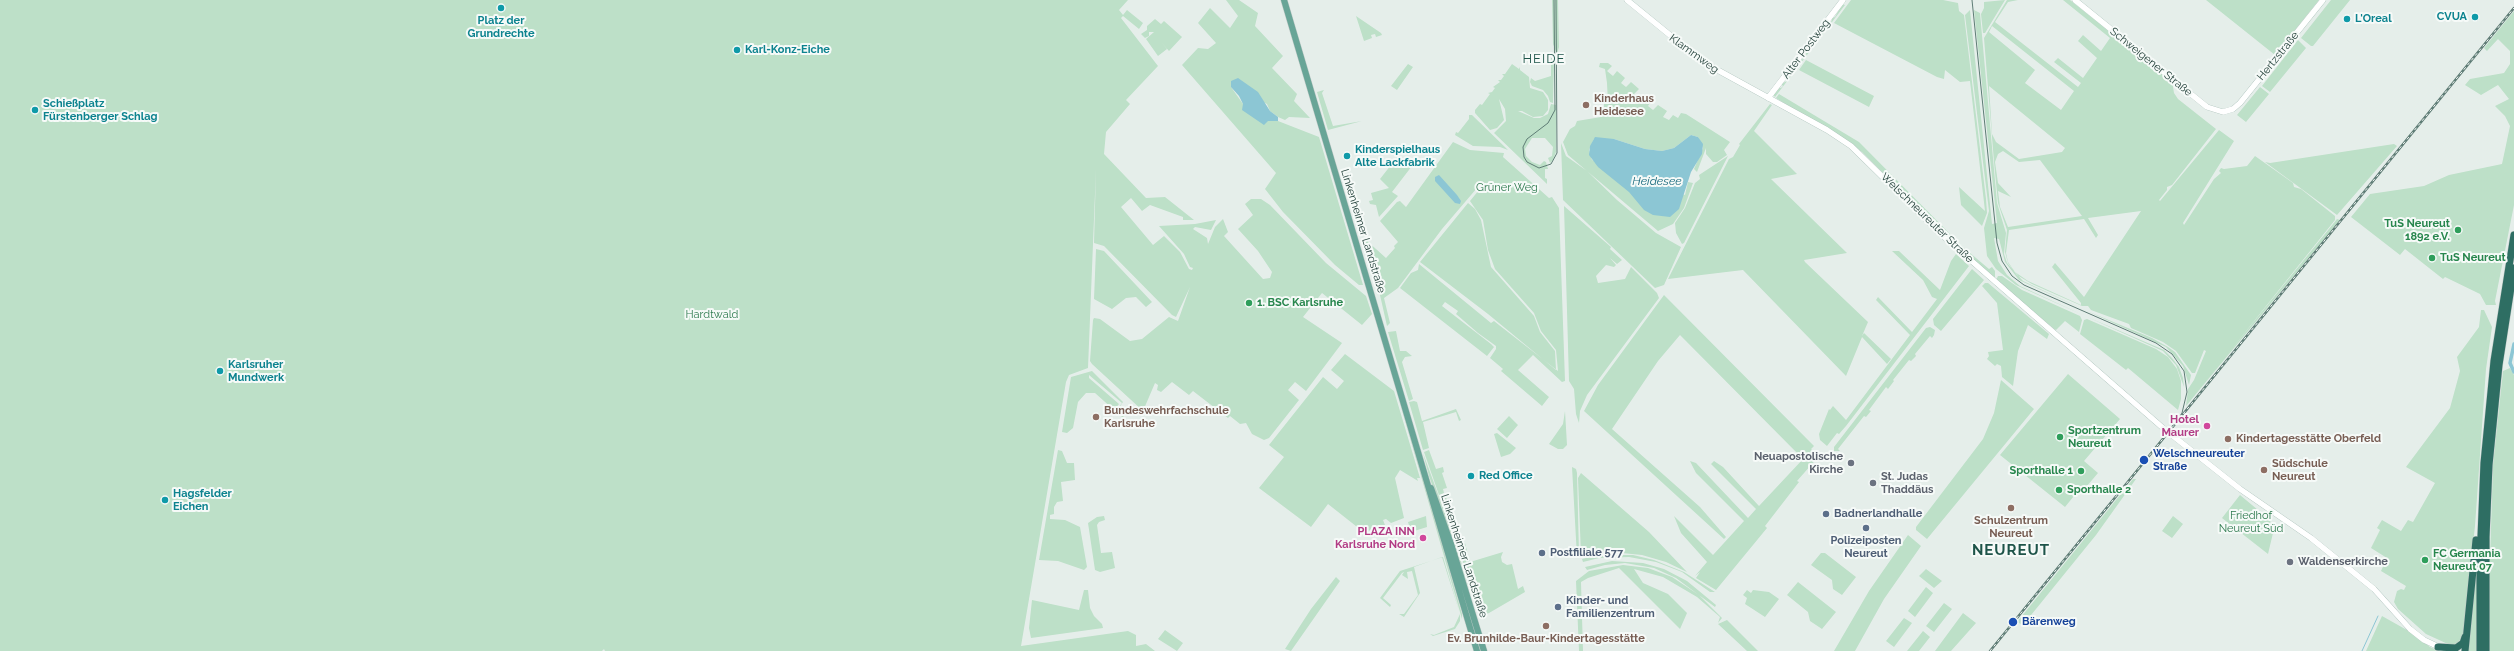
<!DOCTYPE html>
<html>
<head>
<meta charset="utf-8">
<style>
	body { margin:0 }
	canvas { display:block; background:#e5eeea }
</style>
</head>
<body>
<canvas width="2514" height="651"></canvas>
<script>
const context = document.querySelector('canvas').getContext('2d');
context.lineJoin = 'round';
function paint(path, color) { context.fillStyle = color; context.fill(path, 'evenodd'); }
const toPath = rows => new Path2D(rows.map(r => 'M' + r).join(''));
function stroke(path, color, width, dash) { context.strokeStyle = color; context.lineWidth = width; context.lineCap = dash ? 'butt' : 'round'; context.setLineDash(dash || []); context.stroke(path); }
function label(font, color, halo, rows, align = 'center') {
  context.font = font + ' Raleway,sans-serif'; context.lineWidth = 4; context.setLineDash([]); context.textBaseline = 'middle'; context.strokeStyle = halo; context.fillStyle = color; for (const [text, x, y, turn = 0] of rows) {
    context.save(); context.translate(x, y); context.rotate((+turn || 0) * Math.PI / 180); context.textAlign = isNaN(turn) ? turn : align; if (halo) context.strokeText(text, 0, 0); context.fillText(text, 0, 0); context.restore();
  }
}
paint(toPath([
	[0,0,1128,0,1119,10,1123,15,1127,10,1143,23,1139,29,1123,16,1121,18,1158,66,1126,100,1130,104,1106,132,1104,154,1146,198,1165,197,1194,220,1183,220,1183,217,1150,205,1142,211,1131,198,1121,207,1153,245,1164,236,1180,252,1189,269,1192,270,1193,268,1190,267,1184,254,1159,226,1195,224,1216,220,1211,230,1195,227,1193,229,1207,238,1208,244,1215,227,1223,219,1228,232,1224,236,1263,279,1270,278,1272,272,1258,251,1238,229,1253,215,1245,204,1251,199,1261,199,1270,205,1326,263,1366,296,1372,314,1362,325,1322,293,1303,317,1342,343,1306,391,1295,382,1288,390,1299,400,1269,438,1264,440,1252,434,1246,423,1240,424,1230,416,1228,418,1193,391,1189,395,1172,382,1161,392,1157,390,1158,385,1155,383,1143,411,1092,364,1090,361,1093,320,1094,318,1100,319,1130,341,1142,339,1169,317,1178,321,1190,287,1176,317,1172,315,1104,246,1094,243,1096,169,1088,368,1069,375,1066,382,1021,646,1128,631,1136,635,1136,646,1146,644,1155,651,605,651,604,649,602,651,0,651],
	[1226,0,1239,0,1258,13,1255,26,1283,56,1272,68,1297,94,1294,101,1310,118,1289,117,1285,120,1278,117,1270,111,1267,104,1231,87,1243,104,1268,121,1278,121,1319,137,1363,285,1359,285,1335,265,1283,212,1265,189,1276,173,1182,65,1198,48,1208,49,1216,43,1198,23,1210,8,1230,28,1238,16],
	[1552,0,1558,0,1559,47,1557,54,1553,44],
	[1851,0,1943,0,1958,3,1959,11,1964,15,1986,199,1987,213,1982,226,1961,205,1959,187,1985,211,1970,81,1960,82,1945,70,1944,79,1937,77,1834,23],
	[2005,0,1985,33,1983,33,1981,14,1984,8,1984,2],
	[2007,0,2018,0,2008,2,1995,22,2078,87,2081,83,2054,62,2058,58,2083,78,2097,58,2078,41,2083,35,2101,51,2110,38,2063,0,2070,0,2172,81,2174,93,2178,99,2216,129,2172,185,2167,187,2167,190,2159,200,2160,201,2219,130,2234,141,2183,223,2184,225,2214,179,2221,173,2219,171,2221,168,2224,169,2247,166,2255,156,2293,183,2294,187,2301,189,2335,216,2335,220,2222,361,2337,219,2340,220,2186,406,2188,389,2194,380,2206,351,2204,350,2195,373,2192,373,2176,351,2163,342,2131,328,2129,324,2091,310,2088,306,2082,306,2032,284,2017,275,2008,263,2005,252,2007,230,1998,203,1994,162,1984,38],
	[1992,26,2074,91,2061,110,2025,83,2035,70,1989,32],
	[1989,86,2065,148,2062,152,2019,159,1996,142,1992,134],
	[2003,151,2019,162,2040,160,2082,216,2008,227,2000,207,1998,191,2011,197,1998,183,1995,162,1998,154],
	[2141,211,2084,297,2055,263,2052,267,2081,303,2081,305,2028,281,2015,272,2008,262,2006,253,2009,230,2084,219,2096,238,2098,235,2088,218],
	[2206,0,2319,0,2275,55],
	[2331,0,2350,0,2313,46,2311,46,2301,38],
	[1842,4,1845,5,1775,97,1773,94,1778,87,1781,88,1783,86,1781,84,1787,81,1785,79,1791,76,1788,74,1790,72,1794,72,1793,68,1797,68,1794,66,1796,64,1798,66,1800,63,1798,61,1803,59,1801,57,1807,55,1804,53,1808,52,1810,50,1808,48,1818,35,1820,37,1822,34,1820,32,1824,32,1828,26,1828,23,1830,24,1832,20,1832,18,1835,17],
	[1970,10,1992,224,1997,223,1974,10,1980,13,1997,203,2006,233,2004,254,2007,263,2023,281,2085,310,2019,280,2005,262,1999,239,1994,238,1998,261,2007,275,2020,286,2083,315,2016,285,1996,269,1987,256,1984,228,1989,211,1965,15],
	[2514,11,2514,205,2495,301,2496,305,2486,305,2480,294,2445,277,2443,279,2405,249,2400,255,2351,217,2370,194,2424,186,2449,175,2502,164,2510,126,2505,116,2495,106,2509,99,2498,85,2481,95,2465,85,2470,79,2504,73,2510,64,2510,51,2498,39,2487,51,2484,48],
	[1356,16,1381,33,1382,35,1376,37,1375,34,1371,35,1372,38,1364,41],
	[1155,19,1161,24,1164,21,1182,37,1169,51,1161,42,1167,49,1158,56,1146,39,1154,32,1149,32,1149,36,1145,38,1141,34,1147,30,1147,26],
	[2298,40,2306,48,2270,92,2262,86],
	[1551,58,1554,58,1553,103,1550,102,1548,96,1543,90,1532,86,1530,82,1531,78,1535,81,1551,76],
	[1806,60,1874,96,1869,107,1799,70],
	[1600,63,1608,63,1612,66,1607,71,1613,76,1617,71,1625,78,1621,83,1626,87,1631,82,1639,89,1634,94,1640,99,1644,94,1652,100,1648,106,1653,110,1658,105,1667,111,1663,117,1669,120,1673,115,1678,118,1681,113,1686,114,1730,142,1724,150,1727,155,1717,162,1713,162,1706,154,1706,148,1697,172,1694,169,1703,148,1698,137,1691,135,1674,148,1662,151,1645,149,1614,139,1594,139,1589,150,1592,160,1685,195,1688,182,1693,183,1684,208,1673,224,1658,231,1568,155,1563,142,1570,129,1575,126,1577,121,1601,117,1604,113,1604,103,1608,103,1607,83,1605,69,1599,67],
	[1408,64,1413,67,1397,90,1391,86],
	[1512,64,1519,69,1520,67,1520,70,1529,77,1530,88,1543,92,1548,100,1548,110,1543,116,1533,117,1522,111,1518,111,1534,118,1540,118,1548,114,1551,104,1556,105,1556,152,1553,160,1550,163,1548,158,1552,156,1553,147,1545,138,1532,138,1525,149,1526,156,1532,162,1540,165,1544,161,1546,162,1548,169,1545,169,1545,178,1547,179,1547,184,1494,133,1506,121,1505,109,1499,99,1504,120,1497,128,1490,130,1475,113,1475,110,1480,104,1482,105,1490,94,1488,93,1492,92,1495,88,1493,87,1500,82,1498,80,1501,80,1504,76,1502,74,1505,74],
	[2260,87,2269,94,2246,122,2237,115],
	[1324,90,1322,93,1333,126,1362,121,1328,130,1317,92],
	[1779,94,1859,142,1963,247,1989,269,1992,267,1995,271,1995,278,1966,253,1966,250,1964,252,1942,232,1862,152,1776,98],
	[1770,104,1772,105,1754,131,1797,174,1771,179,1847,253,1804,260,1805,262,1868,322,1862,336,1864,333,1891,359,1887,364,1862,337,1846,376,1743,270,1668,279,1729,159,1733,157,1740,145,1739,144],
	[1469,115,1472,115,1508,150,1500,147,1473,146,1455,135,1456,132,1458,133,1469,119],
	[1453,142,1470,150,1504,153,1503,157,1549,198,1552,197,1559,208,1565,381,1562,382,1533,355,1518,370,1549,397,1542,406,1501,371,1503,369,1490,358,1496,349,1496,346,1478,333,1456,314,1458,311,1445,302,1442,306,1491,344,1494,347,1487,356,1400,288,1411,273,1418,270,1419,264,1491,323,1494,321,1499,325,1558,371,1556,350,1541,331,1534,313,1495,269,1488,250,1483,220,1470,201,1479,190,1477,188,1442,229,1398,288,1384,298,1390,323,1387,326,1380,295,1362,244,1366,240,1386,258,1395,248,1394,246,1398,242,1380,221,1397,202,1400,201,1406,207],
	[1561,143,1566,156,1587,171,1617,200,1656,233,1681,247,1664,285,1655,288,1563,200],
	[2394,144,2397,146,2337,215,2265,162,2270,163],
	[1398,156,1412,166,1392,192,1398,196,1379,217,1376,205,1370,204,1369,201,1373,200,1371,193,1389,188,1380,179],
	[1728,156,1684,243,1682,244,1676,233,1675,223,1685,208,1695,183,1700,179,1699,175],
	[1468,203,1475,209,1481,220,1491,267,1534,316,1540,332,1555,351,1556,370,1488,314,1420,262],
	[1564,206,1611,247,1610,249,1622,260,1617,264,1610,258,1616,265,1614,267,1606,265,1596,276,1598,283,1625,279,1631,267,1657,293,1659,298,1587,395,1580,411,1579,423,1576,414,1574,389,1569,381],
	[1096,249,1104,251,1152,302,1146,307,1136,297,1126,298,1112,309,1094,299],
	[1892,251,1899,251,1940,290,1951,261,1956,254,1969,266,1846,426,1839,434,1837,433,1827,446,1820,440,1819,434,1829,409,1830,410,1833,406,1846,420,1910,335,1876,300,1878,297,1912,332,1937,299,1932,297,1923,280],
	[1972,269,1984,280,1941,331,1934,325,1933,319],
	[1998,276,2002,276,2022,290,2080,316,2082,320,2079,332,2065,321,2056,330,2054,329,1996,280],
	[1985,283,1988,283,2049,334,2047,339,2028,325,2018,351,2013,386,2002,377,2001,366,1997,364,1995,366,1987,359,1989,356,1988,352,2003,350,1997,303,1982,286],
	[1664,295,1814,446,1811,449,1819,456,1797,481,1799,482,1765,526,1767,528,1716,590,1696,578,1700,572,1695,576,1707,562,1681,533,1674,516,1713,555,1744,521,1696,473,1690,461,1696,463,1748,518,1756,509,1711,464,1714,461,1723,467,1759,506,1803,459,1680,335,1658,361,1612,429,1700,507,1726,537,1724,539,1584,411,1598,385],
	[2481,310,2484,310,2492,327,2486,369,2475,526,2463,636,2457,644,2450,645,2426,634,2398,609,2394,602,2397,591,2401,589,2404,590,2406,586,2381,571,2387,558,2371,548,2380,530,2377,528,2382,520,2401,531,2408,520,2413,522,2435,483,2406,467,2450,408,2460,371,2457,357,2479,327],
	[2087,311,2152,338,2168,347,2175,352,2191,375,2189,385,2183,366,2166,347],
	[2085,316,2164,350,2172,358,2179,367,2183,378,2184,387,2176,365,2163,351],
	[2087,319,2156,349,2168,357,2177,369,2181,381,2181,399,2178,410,2128,368,2126,370,2080,334,2084,320],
	[1930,327,1935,330,1934,335,1932,338,1930,336,1915,354,1916,356,1911,361,1909,360,1893,380,1894,381,1888,389,1886,387,1869,410,1871,411,1866,417,1864,416,1838,449,1840,451,1834,451,1834,447,1926,328],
	[1396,331,1400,351,1406,351,1412,356,1405,357,1402,362,1413,399,1409,401,1388,332],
	[1345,354,1394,391,1420,478,1417,478,1418,481,1400,470,1395,478,1404,518,1391,523,1386,519,1383,520,1385,525,1370,530,1366,534,1328,504,1311,527,1259,488,1284,457,1269,445,1323,377,1337,389,1344,381,1331,370],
	[2510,368,2514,375,2514,651,2490,651,2489,590,2493,465,2503,371],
	[1092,371,1123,402,1117,411,1124,417,1125,420,1116,411,1122,403,1089,375,1089,378,1119,404,1114,410,1095,393,1086,393,1078,402,1073,428,1067,433,1062,432,1071,377],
	[2068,374,2120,419,2084,461,2098,473,2081,493,2078,491,2065,507,2000,455],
	[2001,380,2034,409,1927,539,1916,530,1916,527,1983,439,1994,413],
	[1394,382,1442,544,1462,614,1462,619],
	[1414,401,1417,402,1422,421,1456,409,1461,420,1459,421,1456,412,1423,422,1429,448,1423,450,1409,402],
	[1565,411,1567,445,1563,449,1558,449,1549,444,1563,424],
	[1509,416,1518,425,1507,438,1497,429],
	[1497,433,1516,448,1510,454,1501,457,1494,434],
	[1058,450,1062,451,1067,463,1074,463,1075,480,1061,482,1063,501,1057,502,1054,507,1054,514,1050,515,1050,519,1065,520,1080,527,1087,567,1084,570,1058,561,1039,560],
	[1429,450,1436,469,1443,467,1444,472,1442,473,1447,488,1443,489,1444,493,1439,495,1424,452],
	[1423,453,1453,535,1470,592,1429,476],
	[1572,467,1576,469,1577,473,1579,554,1577,557],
	[1581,473,1649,532,1687,572,1666,562,1642,555,1622,553,1581,555,1578,478],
	[2133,479,2136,479,2096,535,2023,625,2017,622],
	[1445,494,1458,535,1455,536,1439,496],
	[2240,495,2270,520,2273,533,2268,554,2222,518],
	[1104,516,1105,520,1099,522,1097,525,1101,553,1112,552,1115,568,1100,572,1095,570,1088,523,1097,517],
	[1426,516,1427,527,1411,532,1408,522],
	[2173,516,2183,524,2172,538,2162,531],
	[1908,535,1921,546,1884,599,1855,651,1834,651,1869,591],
	[1465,543,1470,562,1503,552,1501,557,1502,562,1507,565,1512,564,1518,589,1523,586,1525,592,1489,613,1483,615,1479,613,1458,546],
	[2477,552,2477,651,2467,651],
	[1821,553,1825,553,1856,577,1842,595,1833,589,1832,580,1811,565],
	[1599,555,1633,555,1654,560,1684,572,1715,592,1710,592,1682,572,1656,562,1629,557,1599,558,1583,562,1582,559],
	[1442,557,1414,567,1420,593,1404,617,1399,614,1404,614,1418,595,1412,571,1407,572,1408,579,1402,575,1404,572,1402,573,1383,598,1391,605,1390,607,1380,598,1400,571,1443,557,1460,614,1460,621,1455,629,1433,636,1430,634,1434,635,1454,627,1460,614],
	[1612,561,1643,563,1664,569,1687,581,1716,605,1715,607,1676,578,1654,568,1625,563,1605,565,1587,570,1585,567],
	[1623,565,1648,568,1672,577,1699,595,1722,618,1718,623,1720,617,1697,597,1663,577,1634,569,1643,583,1668,594,1687,613,1680,629,1619,568,1588,578,1581,582,1583,651,1579,651,1576,581,1589,571],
	[1926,569,1942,581,1934,588,1919,576],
	[1336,577,1340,581,1291,651,1285,649,1311,609],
	[1798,582,1836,612,1822,629,1810,621,1808,612,1787,595],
	[1926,587,1933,593,1915,617,1908,611],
	[1084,590,1088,590,1090,608,1094,616,1102,624,1103,628,1031,638,1029,628,1032,600,1079,610],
	[1747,590,1751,593,1753,590,1769,592,1779,599,1765,617,1745,604,1747,598,1743,595],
	[1944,603,1952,609,1934,632,1926,626],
	[1963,613,1976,623,1951,651,1935,651],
	[2382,616,2414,634,2430,647,2439,651,2366,651],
	[1904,618,1912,623,1894,647,1886,641],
	[1727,620,1758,651,1747,651,1718,624],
	[1165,630,1183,643,1177,651,1158,639],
	[1923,631,1930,637,1919,651,1907,651]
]), '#bde0c8');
paint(toPath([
	[1238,78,1258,92,1270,111,1278,117,1278,121,1268,121,1264,125,1242,110,1243,104,1239,96,1231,87,1231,81],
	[1691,135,1698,137,1703,144,1702,154,1691,172,1679,209,1670,217,1653,215,1644,210,1629,192,1598,167,1589,155,1590,146,1595,137,1614,139,1645,149,1662,151,1674,148],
	[1439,175,1457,195,1461,201,1460,204,1455,203,1435,181,1435,177]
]), '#8cc6d4');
stroke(toPath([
	[2362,651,2378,616]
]), '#8cc6d4', 1);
stroke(toPath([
	[2514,344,2510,363,2514,372]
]), '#8cc6d4', 3.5);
const secondary = toPath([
	[1627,0,1703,62,1827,130,1851,146,1943,236,2163,428,2240,489,2311,538,2374,589,2410,629,2424,640,2441,648],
	[2075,0,2207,107,2223,112,2233,109,2240,103,2323,0],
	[1768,98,1843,0]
]);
const primary = toPath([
	[1284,0,1477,651],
	[1431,488,1451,544,1484,651]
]);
const highway = toPath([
	[2438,647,2456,648,2463,643,2465,637],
	[2465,651,2476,540],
	[2480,651,2480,561,2484,463,2494,361,2514,235],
	[2486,651,2486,537,2489,465,2499,365,2514,268]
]);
stroke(secondary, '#a3bab3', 6);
stroke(primary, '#c1cac8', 7);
stroke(highway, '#c1cac8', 8);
stroke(secondary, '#fff', 5.5);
stroke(primary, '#68a597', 6);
stroke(highway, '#2e6e63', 7);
stroke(toPath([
	[1554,0,1555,110,1548,123,1527,139,1523,147,1524,157,1527,162,1539,168,1551,164,1557,153,1556,0],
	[1972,0,1997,243,2002,261,2012,276,2024,285,2156,343,2172,354,2184,371,2187,392,2182,413,2172,428]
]), '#5e7c75', 1);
const rail = toPath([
	[1990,651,2514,8]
]);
stroke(rail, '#5e7c75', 2.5);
stroke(rail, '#f6faf8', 1, [3]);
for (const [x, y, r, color] of [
	[501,8,4,"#0f9aa8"],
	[2475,17,4,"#0f9aa8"],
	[2347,19,4,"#0f9aa8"],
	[737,50,4,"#0f9aa8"],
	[1586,105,4,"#8d6e63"],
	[35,110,4,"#0f9aa8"],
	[1347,156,4,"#0f9aa8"],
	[2458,230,4,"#2e9e5b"],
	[2432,258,4,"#2e9e5b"],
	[1249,303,4,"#2e9e5b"],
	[220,371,4,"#0f9aa8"],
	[1096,417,4,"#8d6e63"],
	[2207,426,4,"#d1479c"],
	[2060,437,4,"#2e9e5b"],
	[2228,439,4,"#8d6e63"],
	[2144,460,5,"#1a4fb4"],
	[1851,463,4,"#6b7280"],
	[2264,470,4,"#8d6e63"],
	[2081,471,4,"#2e9e5b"],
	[1471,476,4,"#0f9aa8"],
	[1873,483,4,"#6b7280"],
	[2059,490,4,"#2e9e5b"],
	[165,500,4,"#0f9aa8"],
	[2011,508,4,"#8d6e63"],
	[1826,514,4,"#5c6f8a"],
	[1866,528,4,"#5c6f8a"],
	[1423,538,4,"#d1479c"],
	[1542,553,4,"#5c6f8a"],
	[2425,560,4,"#2e9e5b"],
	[2290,562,4,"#6b7280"],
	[1558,607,4,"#5c6f8a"],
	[2013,622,5,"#1a4fb4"],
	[1546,626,4,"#8d6e63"]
]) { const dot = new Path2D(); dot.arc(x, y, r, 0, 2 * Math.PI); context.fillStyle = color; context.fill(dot); stroke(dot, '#f6faf8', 1.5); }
label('bold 11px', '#0d838f', '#f6faf8', [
	["CVUA",2467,17,"right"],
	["L'Oreal",2355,19],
	["Platz der",501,21,"center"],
	["Grundrechte",501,34,"center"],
	["Karl-Konz-Eiche",745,50],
	["Schießplatz",43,104],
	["Fürstenberger Schlag",43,117],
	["Kinderspielhaus",1355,150],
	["Alte Lackfabrik",1355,163],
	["Karlsruher",228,365],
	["Mundwerk",228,378],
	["Red Office",1479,476],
	["Hagsfelder",173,494],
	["Eichen",173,507]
], 'left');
label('11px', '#23413a', '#f6faf8', [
	["Alter Postweg",1806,49,-53],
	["Klammweg",1694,54,36],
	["Hertzstraße",2278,56,-51],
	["Schweigener Straße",2151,62,39],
	["Welschneureuter Straße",1927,218,44],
	["Linkenheimer Landstraße",1363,231,73],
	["Linkenheimer Landstraße",1464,556,72]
]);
label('bold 11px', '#785e54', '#f6faf8', [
	["Kinderhaus",1594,99],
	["Heidesee",1594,112],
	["Bundeswehrfachschule",1104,411],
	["Karlsruhe",1104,424],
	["Kindertagesstätte Oberfeld",2236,439],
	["Südschule",2272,464],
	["Neureut",2272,477],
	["Schulzentrum",2011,521,"center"],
	["Neureut",2011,534,"center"],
	["Ev. Brunhilde-Baur-Kindertagesstätte",1546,639,"center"]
], 'left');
label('11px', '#2c794d', '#f6faf8', [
	["Grüner Weg",1507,188],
	["Hardtwald",712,315],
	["Friedhof",2251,516],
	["Neureut Süd",2251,529]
]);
label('bold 11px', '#27864d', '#f6faf8', [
	["TuS Neureut",2450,224,"right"],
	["1892 e.V.",2450,237,"right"],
	["TuS Neureut",2440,258],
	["1. BSC Karlsruhe",1257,303],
	["Sportzentrum",2068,431],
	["Neureut",2068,444],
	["Sporthalle 1",2073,471,"right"],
	["Sporthalle 2",2067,490],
	["FC Germania",2433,554],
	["Neureut 07",2433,567]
], 'left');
label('bold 11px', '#b23c85', '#f6faf8', [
	["Hotel",2199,420],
	["Maurer",2199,433],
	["PLAZA INN",1415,532],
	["Karlsruhe Nord",1415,545]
], 'right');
label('bold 11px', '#164399', '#f6faf8', [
	["Welschneureuter",2153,454],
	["Straße",2153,467],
	["Bärenweg",2022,622]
], 'left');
label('bold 11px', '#5b616d', '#f6faf8', [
	["Neuapostolische",1843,457,"right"],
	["Kirche",1843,470,"right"],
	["St. Judas",1881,477],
	["Thaddäus",1881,490],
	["Waldenserkirche",2298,562]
], 'left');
label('bold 11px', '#4e5e75', '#f6faf8', [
	["Badnerlandhalle",1834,514],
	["Polizeiposten",1866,541,"center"],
	["Neureut",1866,554,"center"],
	["Postfiliale 577",1550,553],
	["Kinder- und",1566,601],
	["Familienzentrum",1566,614]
], 'left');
label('italic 12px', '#1b6b7f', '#f6faf8', [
	["Heidesee",1657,181]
]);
context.letterSpacing = '1px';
label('13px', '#1e5449', '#f6faf8', [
	["HEIDE",1544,59]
]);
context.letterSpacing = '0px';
context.letterSpacing = '1px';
label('bold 15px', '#1e5449', '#f6faf8', [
	["NEUREUT",2011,550]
]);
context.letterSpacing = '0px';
</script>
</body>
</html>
